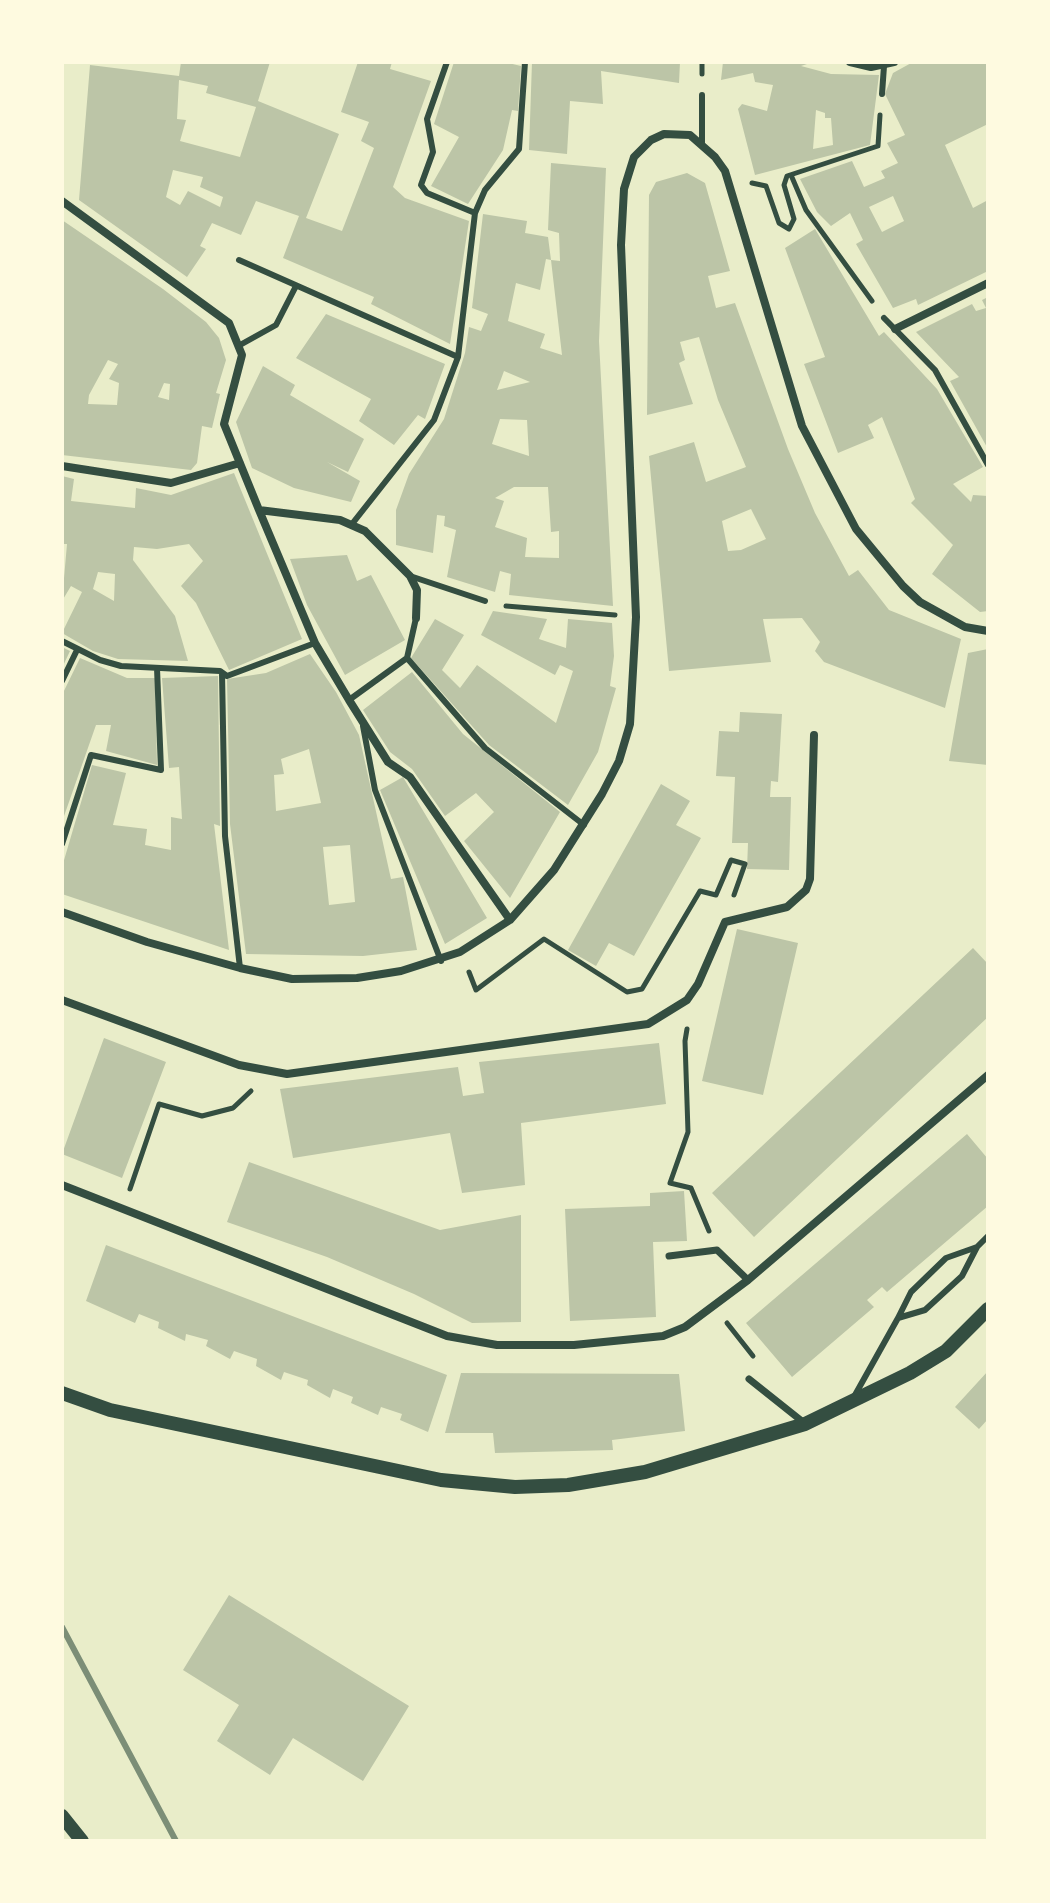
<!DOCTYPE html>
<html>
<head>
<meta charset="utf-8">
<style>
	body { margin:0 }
	#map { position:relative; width:1050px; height:1903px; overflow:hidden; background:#e9edc9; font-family:Inter,sans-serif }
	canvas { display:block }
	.frame { position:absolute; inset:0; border:64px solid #fefae0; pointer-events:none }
</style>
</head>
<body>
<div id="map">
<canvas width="1050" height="1903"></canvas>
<div class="frame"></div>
</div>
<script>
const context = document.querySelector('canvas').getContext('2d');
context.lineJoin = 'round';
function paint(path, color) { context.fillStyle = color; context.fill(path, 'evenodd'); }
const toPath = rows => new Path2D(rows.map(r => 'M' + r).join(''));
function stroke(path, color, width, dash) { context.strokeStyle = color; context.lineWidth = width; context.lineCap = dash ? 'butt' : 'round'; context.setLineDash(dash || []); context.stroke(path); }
paint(toPath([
	[181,62,270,62,258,101,339,134,306,218,342,231,374,148,361,141,369,122,341,112,358,62,392,62,390,69,431,81,393,187,405,198,469,221,450,344,371,304,374,297,283,258,299,216,256,201,241,235,212,223,200,246,206,249,187,277,79,200,90,65,179,76],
	[179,80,208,86,206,93,256,107,240,157,180,141,186,120,177,119],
	[173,170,203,177,200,187,223,197,220,207,188,191,180,205,166,197],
	[454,62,504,62,521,66,518,111,512,110,503,150,468,204,431,186,459,137,434,124],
	[532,62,680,62,679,83,601,71,603,104,570,101,567,154,529,150],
	[723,62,813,62,801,66,831,74,879,75,870,145,755,175,738,109,742,104,767,111,773,85,755,82,753,73,721,80],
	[816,110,825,113,825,118,831,118,833,145,813,149],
	[913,62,988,62,988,124,945,145,973,208,988,200,988,271,918,305,916,299,893,308,856,244,863,240,850,213,831,226,817,212,800,179,852,161,864,187,885,178,881,171,898,163,887,143,905,135,885,94,893,73],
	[893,196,904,221,882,232,869,207],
	[551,163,606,168,599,341,613,606,509,595,511,574,500,571,495,592,447,577,456,530,444,526,445,516,437,515,433,553,396,545,396,510,409,474,444,419,465,353,469,327,481,331,488,314,472,308,483,214,527,221,525,233,548,237,551,260,546,259,540,290,516,283,508,321,545,334,540,348,562,355,551,260,560,261,559,233,548,230],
	[504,371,530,382,497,390],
	[500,419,527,420,529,456,492,444],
	[514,487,548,487,551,532,559,531,559,558,525,557,527,538,495,527,504,501,495,498],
	[687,173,705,183,730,271,708,276,716,308,735,303,788,449,815,513,849,576,858,570,889,610,961,639,945,708,824,662,815,651,820,642,802,618,763,619,771,662,669,671,649,456,694,442,706,482,746,467,718,400,699,337,680,342,685,360,679,363,693,404,647,415,649,195,656,182],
	[751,509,766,539,741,550,728,551,722,521],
	[62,220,163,289,206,322,219,338,226,360,216,393,220,394,212,428,202,426,197,463,191,470,62,455],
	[108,360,118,364,109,379,119,383,117,405,88,404,89,395],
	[164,383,170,384,169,400,158,397],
	[815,229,879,336,884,332,937,389,983,467,953,484,971,502,973,495,988,496,988,611,980,612,932,574,953,545,911,503,915,499,882,417,868,425,874,438,838,453,804,364,825,357,785,248],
	[988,297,988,449,950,381,959,377,916,332,972,304,976,311,986,308,982,300],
	[326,314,445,364,425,419,418,415,394,445,359,421,371,399,296,358],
	[263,366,295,385,290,395,364,439,348,472,327,462,360,481,351,502,294,488,252,468,236,422],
	[234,473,302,639,229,670,196,603,181,586,203,561,189,544,157,549,134,547,133,560,175,616,188,661,118,659,93,651,62,633,82,592,71,586,62,601,67,544,62,544,62,476,74,479,71,501,135,508,136,488,171,495],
	[98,572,115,574,114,601,93,589],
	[347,555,357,581,371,575,405,640,345,675,307,605,290,559],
	[493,611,547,619,539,639,566,648,568,619,612,623,614,656,610,686,616,688,598,752,568,805,489,745,411,658,435,619,464,635,442,670,460,688,477,665,556,723,573,671,560,665,555,675,481,635],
	[62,647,70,651,62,668],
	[988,649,988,765,949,761,968,653],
	[310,654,336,692,359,735,391,879,403,877,417,950,363,956,246,954,230,824,227,679,266,673],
	[309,749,321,803,276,811,274,775,284,774,281,759],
	[350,845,355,902,329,905,323,847],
	[80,658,127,678,155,678,157,765,106,751,111,725,96,725,63,819,62,695],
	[412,672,463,734,560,812,510,898,464,841,494,812,476,793,445,816,412,769,390,752,363,710],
	[218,676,220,826,214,824,229,950,62,894,62,867,92,765,126,773,113,825,147,829,145,845,171,850,171,817,182,819,179,767,169,768,162,678],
	[740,712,782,714,778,782,771,781,770,797,791,797,789,870,747,869,748,843,732,843,735,777,716,776,719,731,739,732],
	[403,777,487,918,445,944,380,790],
	[661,784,690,801,676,825,701,838,634,956,609,943,596,966,568,950],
	[737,929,798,943,763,1095,702,1081],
	[973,948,988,964,988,1017,754,1237,712,1193],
	[104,1038,166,1062,122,1178,62,1154],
	[659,1043,666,1104,521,1123,525,1185,462,1193,450,1133,293,1158,280,1089,458,1067,463,1096,484,1093,479,1062],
	[967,1134,988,1159,988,1206,887,1292,882,1287,867,1300,874,1307,792,1377,746,1323],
	[249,1162,440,1230,521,1215,521,1322,472,1323,414,1294,327,1257,227,1222],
	[684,1191,687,1241,653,1242,656,1317,570,1321,565,1209,650,1206,650,1193],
	[106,1245,447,1375,428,1432,400,1420,402,1414,381,1407,378,1415,351,1403,353,1397,333,1389,330,1398,307,1385,308,1380,284,1372,281,1380,256,1366,257,1359,234,1351,230,1359,206,1346,208,1340,186,1334,185,1341,158,1328,159,1322,139,1314,135,1323,86,1301],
	[988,1371,988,1419,979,1429,955,1407],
	[461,1373,679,1374,685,1431,612,1440,613,1450,495,1453,493,1433,445,1433],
	[229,1595,409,1706,363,1781,293,1738,270,1775,217,1741,239,1705,183,1670]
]), '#bcc5a7');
stroke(toPath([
	[702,62,702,74],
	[791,175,806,210,872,301],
	[752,183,766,186,779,223,789,229,794,219,784,185,787,176,878,146,880,115],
	[506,606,615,615],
	[469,972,476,990,544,939,627,992,642,989,700,891,716,895,731,860,745,864,734,895],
	[687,1029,685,1041,688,1132,670,1183,691,1188,709,1231],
	[130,1189,159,1104,202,1116,233,1108,251,1091],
	[727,1323,753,1356]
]), '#344e41', 5);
stroke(toPath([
	[447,62,427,119,433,152,421,185,427,193,475,213],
	[882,94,884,66],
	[702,95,702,143],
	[239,260,458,357],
	[884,318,935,370,988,465],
	[240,345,276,325,296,286],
	[352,524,434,420,458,357,475,213,485,190,519,149,525,62],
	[410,576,485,601],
	[62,641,100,660,121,666,220,671,227,676,315,643],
	[407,658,485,748,584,825],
	[222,673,225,836,240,968],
	[62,681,77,650],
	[349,700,407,658,416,618],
	[363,726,375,790,441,961],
	[62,844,91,755,161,770,157,668],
	[898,1318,911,1292,946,1258,977,1247],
	[855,1395,898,1318,925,1310,962,1276,977,1247,988,1236]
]), '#344e41', 6);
stroke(toPath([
	[669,1256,717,1250,748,1280],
	[749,1379,803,1422]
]), '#344e41', 7);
stroke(toPath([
	[850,62,871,67,894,62],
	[62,201,229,323,242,355,224,424,259,510,340,520,365,531,410,576,417,590,416,618],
	[895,329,988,283],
	[62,466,171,483,240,463],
	[259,510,315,643,349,700,388,762,410,777,510,920],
	[62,912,147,942,240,968,292,979,357,978,401,971,460,952,510,920,554,870,602,794,619,761,630,724,636,617,621,245,624,189,634,157,651,140,664,134,690,135,715,157,725,171,802,426,856,529,903,586,920,602,965,627,988,631],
	[62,1000,239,1065,287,1074,648,1024,687,1000,698,984,725,922,787,907,806,890,810,879,814,735],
	[62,1185,447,1336,497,1345,574,1345,663,1336,685,1327,748,1280,988,1075]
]), '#344e41', 8);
stroke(toPath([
	[62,1393,110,1410,441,1480,515,1487,568,1485,645,1472,805,1424,910,1373,946,1351,988,1309],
	[62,1816,82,1841]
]), '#344e41', 14);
stroke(toPath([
	[62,1627,176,1841]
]), '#7c8e77', 6);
</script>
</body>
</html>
